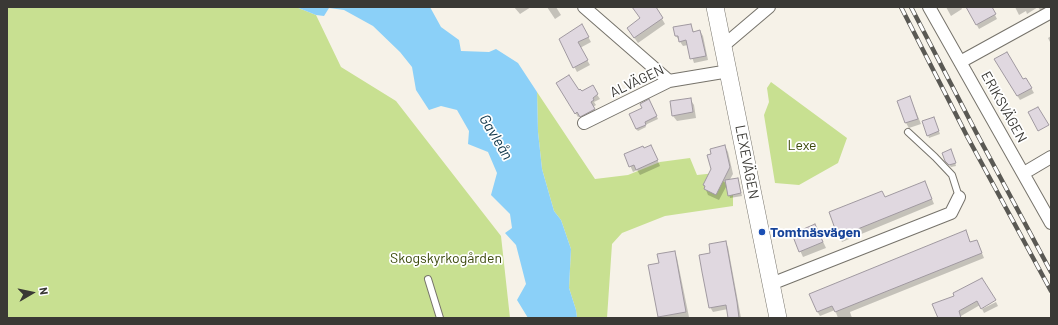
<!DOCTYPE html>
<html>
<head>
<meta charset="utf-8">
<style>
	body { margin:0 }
	#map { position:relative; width:1058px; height:325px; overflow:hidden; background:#f6f2e8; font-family:Barlow,sans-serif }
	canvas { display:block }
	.frame { position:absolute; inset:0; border:8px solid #3a3935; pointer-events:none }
	.north { position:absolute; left:12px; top:273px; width:40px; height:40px; -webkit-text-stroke:3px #fff; paint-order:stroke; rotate:81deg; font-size:11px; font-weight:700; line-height:16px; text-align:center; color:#3a3935 }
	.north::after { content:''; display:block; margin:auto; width:14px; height:18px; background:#3a3935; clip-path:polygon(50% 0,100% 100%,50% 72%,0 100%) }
</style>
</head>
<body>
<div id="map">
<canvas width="1058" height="325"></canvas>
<div class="frame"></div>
<div class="north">N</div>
</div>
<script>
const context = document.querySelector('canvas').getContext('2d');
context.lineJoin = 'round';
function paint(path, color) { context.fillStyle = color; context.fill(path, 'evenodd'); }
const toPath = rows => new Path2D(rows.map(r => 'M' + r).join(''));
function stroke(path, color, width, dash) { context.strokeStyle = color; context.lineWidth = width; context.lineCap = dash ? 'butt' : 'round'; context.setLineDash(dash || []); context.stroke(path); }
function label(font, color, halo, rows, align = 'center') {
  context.font = font + ' Barlow,sans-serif'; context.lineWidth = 3.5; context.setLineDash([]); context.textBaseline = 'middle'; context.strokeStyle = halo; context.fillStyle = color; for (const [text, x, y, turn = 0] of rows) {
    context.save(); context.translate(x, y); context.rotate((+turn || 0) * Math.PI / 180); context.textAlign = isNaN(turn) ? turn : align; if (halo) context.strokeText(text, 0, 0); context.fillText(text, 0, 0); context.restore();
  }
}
paint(toPath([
	[7,7,296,7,316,15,341,67,396,101,501,236,510,318,7,318],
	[771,82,847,138,838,163,799,185,775,183,764,115,769,102,767,88],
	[537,92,595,179,628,175,660,162,690,158,697,175,716,173,724,182,733,187,733,206,665,216,622,233,612,244,607,318,577,318,576,310,569,288,571,249,561,220,554,211,542,169,538,132]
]), '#c8e091');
paint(toPath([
	[296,7,430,7,441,27,459,40,461,51,489,52,496,49,518,63,537,92,538,132,542,169,554,211,561,220,571,249,569,288,576,310,577,318,528,318,517,300,526,284,516,245,505,233,512,228,510,214,491,195,497,173,488,152,468,144,469,131,457,110,441,106,429,110,416,90,412,67,400,52,373,26,344,10,329,8,324,16,316,15]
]), '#8bd0f8');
paint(toPath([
	[514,7,531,7,520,14],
	[547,7,556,7,561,15,555,19],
	[639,7,655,7,665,24,638,43,631,33,641,19],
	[946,7,961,7,962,9,951,16],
	[967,7,991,7,997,19,979,29],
	[1015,7,1038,7,1027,14,1026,11,1019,15],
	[1038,7,1047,7,1047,9,1041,12],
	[690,25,694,32,700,31,703,36,708,60,694,63,688,45,683,46,676,36],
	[582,26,591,42,580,48,590,65,577,72,560,39],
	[1051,36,1051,44,1048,38],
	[995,60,1023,81,1026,79,1034,93,1020,100],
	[557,84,581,93,592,87,600,99,594,102,596,105,593,107,597,114,583,121,581,116,578,117],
	[910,97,921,124,909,128,906,123],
	[690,99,694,105,696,118,677,121,673,116],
	[650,103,658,119,645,125,646,127,638,131,636,129,643,109],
	[934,118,940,134,929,138,928,135],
	[725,146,728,152,733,174,729,181,738,179,742,196,730,198,727,185,719,200,708,195,704,185],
	[644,150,654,152,660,166,640,175,637,170,633,172,625,154],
	[952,153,956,166,951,167,946,161],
	[925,182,934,204,842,242,839,236,885,198],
	[818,231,826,248,803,257,793,235],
	[965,232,971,243,977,241,984,258,850,312,852,318,838,318,835,310,820,316,817,311],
	[725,242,728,247,741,318,730,318,728,309,713,312,710,307,711,254],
	[674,252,677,258,689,317,660,318,660,264],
	[982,279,980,305,961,316,961,318,939,318,956,296],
	[996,302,998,306,984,313,982,309]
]), '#0003');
const building = toPath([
	[632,7,656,7,663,18,634,38,627,28,640,18,632,7],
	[966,7,992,7,996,14,976,25,966,7],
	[582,24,589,37,578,42,588,60,573,68,559,39,582,24],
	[691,24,693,32,700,30,706,56,690,59,686,40,679,42,678,36,675,36,673,27,691,24],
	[1007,52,1023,79,1026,78,1032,88,1017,96,994,59,1007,52],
	[569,75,579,90,580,89,582,91,593,85,598,94,593,98,594,100,591,102,595,109,580,117,577,112,575,114,556,83,569,75],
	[910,96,918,119,905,123,897,101,910,96],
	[691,98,693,112,672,116,670,101,691,98],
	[649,99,657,116,645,122,646,125,636,129,629,114,642,108,640,104,649,99],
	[1038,107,1049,125,1038,131,1028,112,1038,107],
	[934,117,939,131,927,136,922,121,934,117],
	[651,145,658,160,636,170,634,165,629,167,624,154,643,146,644,148,651,145],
	[725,145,730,167,716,195,704,189,705,186,703,185,711,169,707,155,711,154,710,149,725,145],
	[951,149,956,163,949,165,945,161,942,153,951,149],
	[738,178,741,193,728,196,725,180,738,178],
	[925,181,932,199,838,237,829,212,882,191,885,197,925,181],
	[815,224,823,242,799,252,792,234,815,224],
	[966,230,970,242,977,240,982,253,835,312,832,306,817,312,809,294,966,230],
	[726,241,737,302,739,318,728,318,726,305,709,308,702,272,699,255,710,253,709,244,726,241],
	[675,251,686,312,658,317,648,265,659,263,657,254,675,251],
	[982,278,996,300,981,309,977,301,959,311,961,318,938,318,932,304,954,296,953,293,982,278]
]);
paint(building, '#e0d8e0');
stroke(building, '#a099a0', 1);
const lane = toPath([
	[908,132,935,157,952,175,959,197],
	[428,279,440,318]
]);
const street = toPath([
	[584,7,669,81],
	[929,7,1051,223],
	[723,46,769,7],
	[962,61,1051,12],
	[584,123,669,81,729,71],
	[1024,173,1051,157],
	[771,284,951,213,959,197]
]);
const secondary = toPath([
	[715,7,778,318]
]);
stroke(lane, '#76736b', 8);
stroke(street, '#76736b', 14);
stroke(secondary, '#76736b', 18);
stroke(lane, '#fff', 6);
stroke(street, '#fff', 12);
stroke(secondary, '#fff', 17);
const rail = toPath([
	[901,7,968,138,1051,291],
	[911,7,977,134,1051,272]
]);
stroke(rail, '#5a5954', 4.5);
stroke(rail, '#fff', 3, [9]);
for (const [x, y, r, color] of [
	[762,232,4,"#1a4fb4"]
]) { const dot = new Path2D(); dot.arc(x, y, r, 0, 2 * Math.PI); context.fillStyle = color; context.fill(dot); stroke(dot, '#fff', 1.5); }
label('14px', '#3a3935', '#fff', [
	["ALVÄGEN",637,81,-25],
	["ERIKSVÄGEN",1004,107,61],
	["LEXEVÄGEN",747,162,79]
]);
label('14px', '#3b490b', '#fff', [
	["Lexe",802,145],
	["Skogskyrkogården",446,258]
]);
label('bold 14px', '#164399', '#fff', [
	["Tomtnäsvägen",770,232]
], 'left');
label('italic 15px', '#0e364a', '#fff', [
	["Gavleån",496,137,59]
]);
</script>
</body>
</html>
